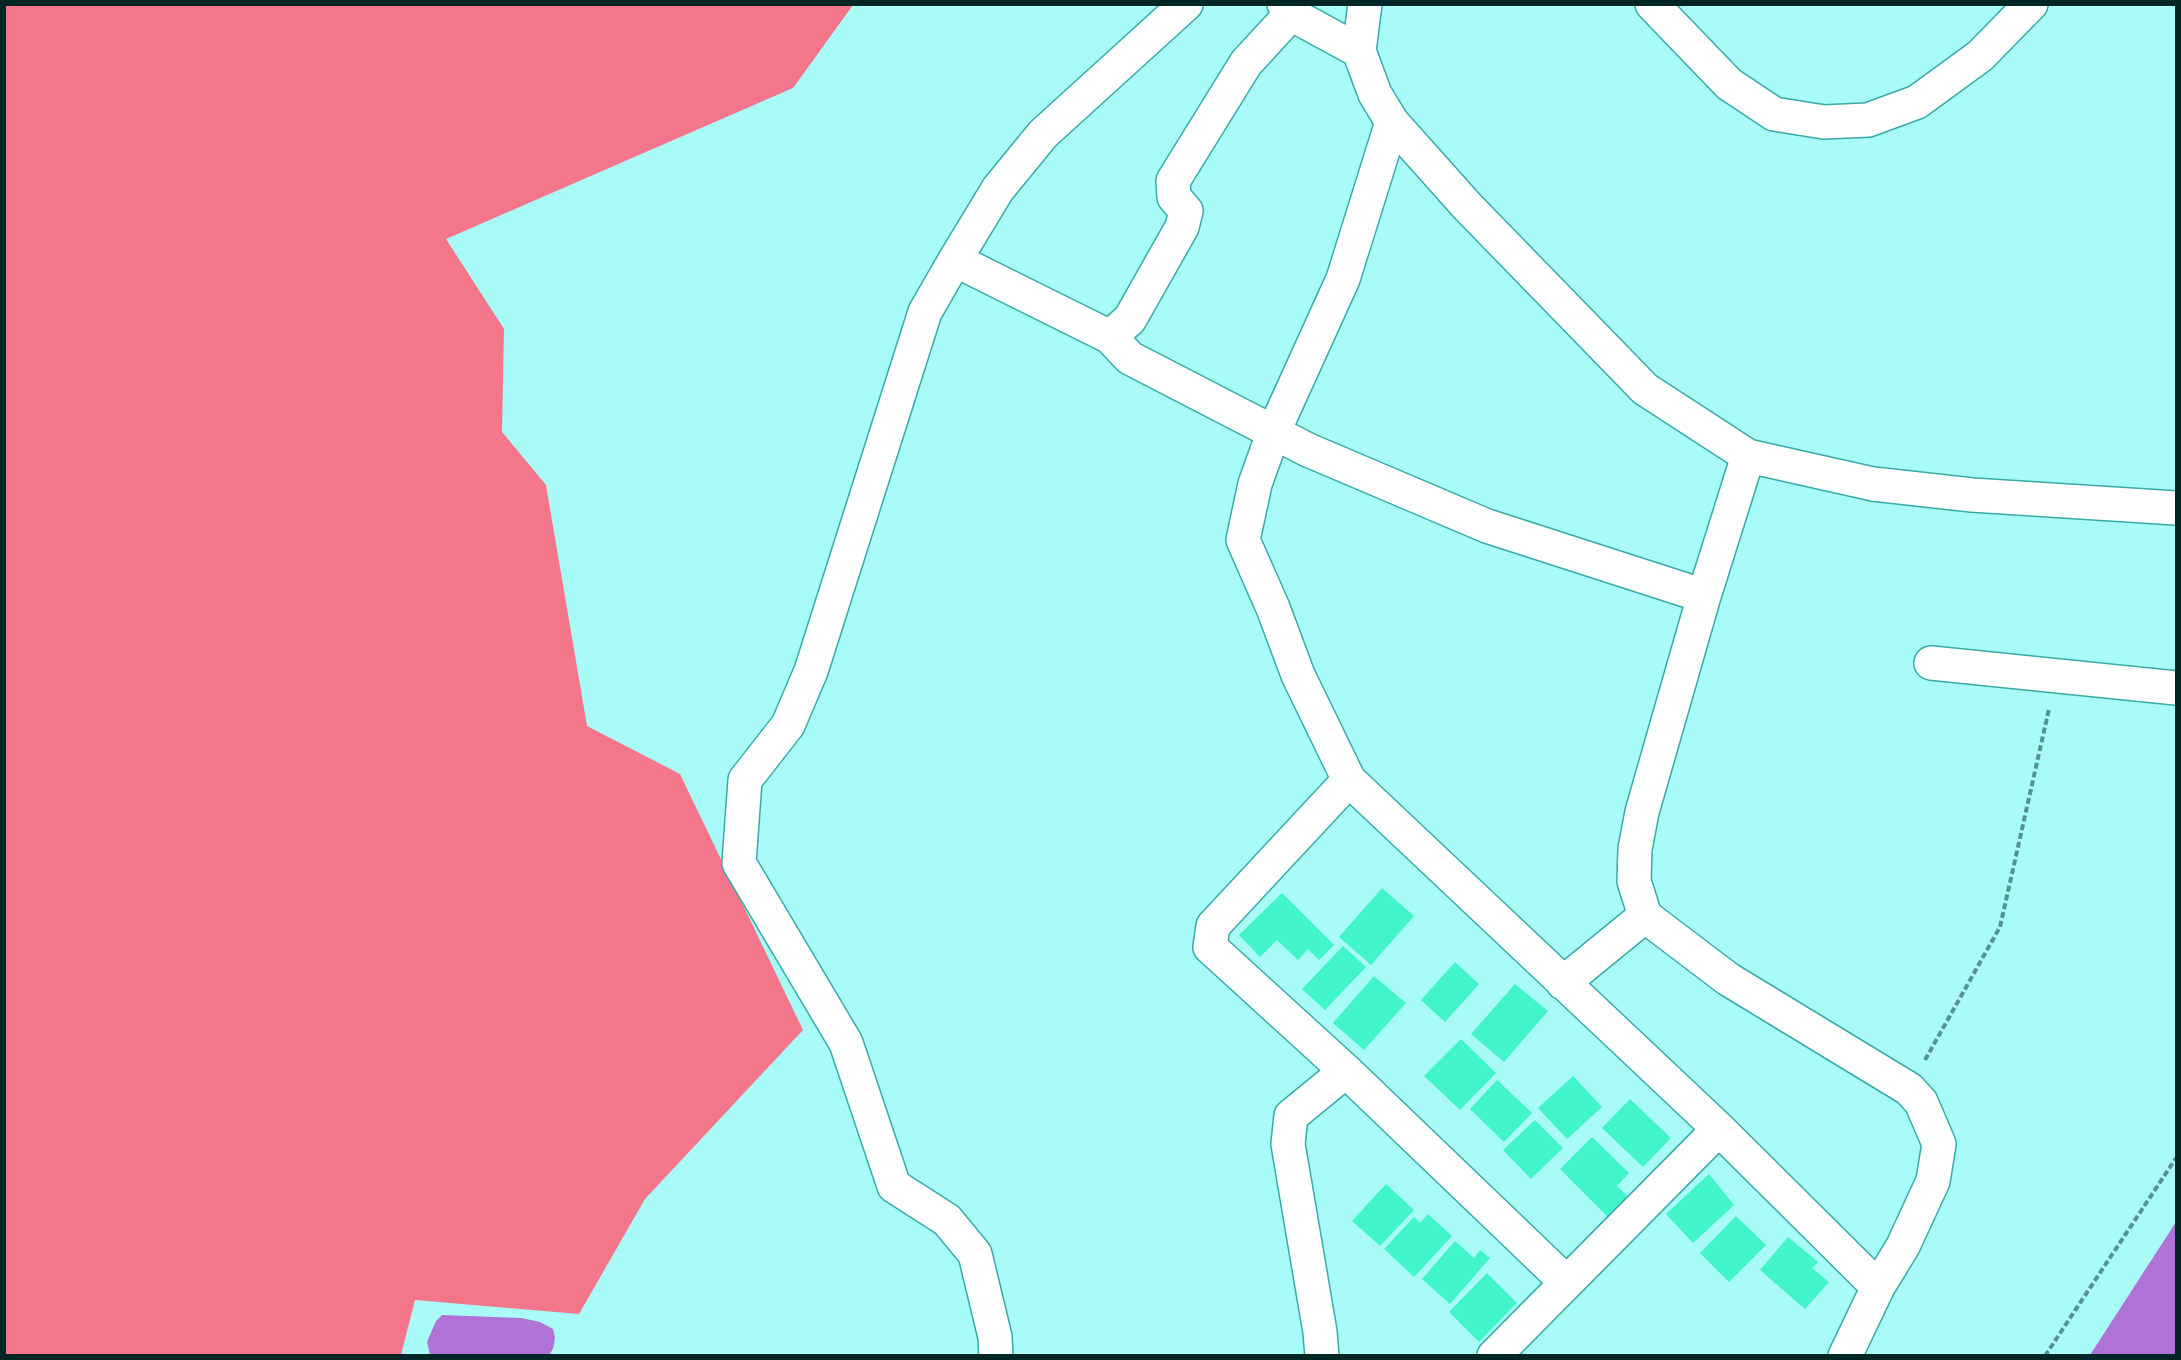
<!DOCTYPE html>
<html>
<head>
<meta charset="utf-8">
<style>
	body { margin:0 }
	#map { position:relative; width:2181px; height:1360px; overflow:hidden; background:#a8fbf7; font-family:Commissioner,sans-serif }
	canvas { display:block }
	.frame { position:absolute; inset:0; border:6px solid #022625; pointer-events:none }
</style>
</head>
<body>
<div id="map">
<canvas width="2181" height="1360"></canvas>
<div class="frame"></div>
</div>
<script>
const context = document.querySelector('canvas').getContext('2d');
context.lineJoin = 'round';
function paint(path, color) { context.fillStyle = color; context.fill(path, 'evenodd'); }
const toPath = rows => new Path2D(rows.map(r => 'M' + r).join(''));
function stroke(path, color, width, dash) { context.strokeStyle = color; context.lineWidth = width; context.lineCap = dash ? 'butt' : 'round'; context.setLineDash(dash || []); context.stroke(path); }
paint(toPath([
	[5,5,853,5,793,88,446,239,504,329,502,432,546,485,587,726,680,774,803,1030,645,1199,579,1314,415,1300,401,1355,5,1356]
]), '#f4768b');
paint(toPath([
	[2176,1222,2176,1355,2090,1355],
	[442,1315,521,1318,540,1322,553,1329,555,1338,553,1349,549,1355,430,1355,427,1342,436,1321]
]), '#b072d6');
paint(toPath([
	[1382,888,1414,916,1371,965,1339,937],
	[1282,893,1334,945,1319,960,1308,949,1298,960,1277,940,1260,957,1239,935],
	[1343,946,1366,967,1325,1010,1302,989],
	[1455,962,1479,984,1445,1022,1421,1000],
	[1374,976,1406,1003,1364,1050,1333,1023],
	[1515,984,1548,1011,1504,1062,1471,1034],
	[1461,1039,1496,1073,1460,1110,1424,1076],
	[1573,1076,1602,1107,1567,1139,1538,1108],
	[1497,1080,1532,1113,1504,1142,1470,1109],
	[1630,1099,1671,1138,1643,1167,1602,1128],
	[1535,1120,1563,1148,1531,1179,1503,1150],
	[1592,1137,1629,1173,1617,1186,1628,1197,1608,1217,1560,1169],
	[1709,1174,1734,1205,1693,1243,1666,1214],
	[1386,1184,1414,1210,1380,1246,1352,1221],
	[1428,1214,1452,1236,1414,1277,1384,1249,1414,1217,1420,1223],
	[1736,1216,1766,1245,1729,1282,1700,1253],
	[1788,1237,1818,1262,1812,1268,1829,1282,1805,1309,1760,1270],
	[1455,1241,1474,1258,1480,1250,1490,1258,1450,1304,1422,1279],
	[1487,1273,1517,1303,1479,1342,1449,1312]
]), '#41f5c8');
const minor = toPath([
	[1284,4,1291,14,1359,51],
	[1652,4,1729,84,1774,114,1824,122,1868,120,1917,102,1980,56,2031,4],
	[1392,122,1343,279,1274,431,1255,484,1243,540,1273,608,1298,675,1349,780,1719,1129,1878,1287],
	[955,260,1110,337,1130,358,1308,450,1487,526,1704,596],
	[1110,337,1130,319,1182,227,1186,211,1174,197,1173,181,1246,63,1291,14],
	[1748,456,1704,596,1642,812,1635,849,1634,881,1645,916,1728,979,1909,1089,1921,1102,1939,1144,1933,1181,1903,1246,1878,1287,1845,1356],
	[1931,663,2176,688],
	[1349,780,1213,926,1210,947,1346,1071,1566,1282],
	[1563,983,1645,916],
	[996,1356,995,1337,975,1254,947,1220,894,1186,846,1043,739,863,745,780,788,725,811,671,925,312,955,260,998,189,1043,134,1186,4],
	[1322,1356,1320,1332,1288,1144,1291,1116,1346,1071],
	[1494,1356,1719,1129]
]);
const tertiary = toPath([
	[1365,4,1359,51,1375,94,1392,122,1467,206,1645,389,1748,456,1873,484,1972,495,2176,508]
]);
stroke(minor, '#37aba7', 36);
stroke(tertiary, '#37aba7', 36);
stroke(toPath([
	[1925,1060,2000,927,2049,709],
	[2045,1356,2176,1158]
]), '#569290', 4, [6, 3]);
stroke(minor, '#fff', 33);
stroke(tertiary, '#fff', 33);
</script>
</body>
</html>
